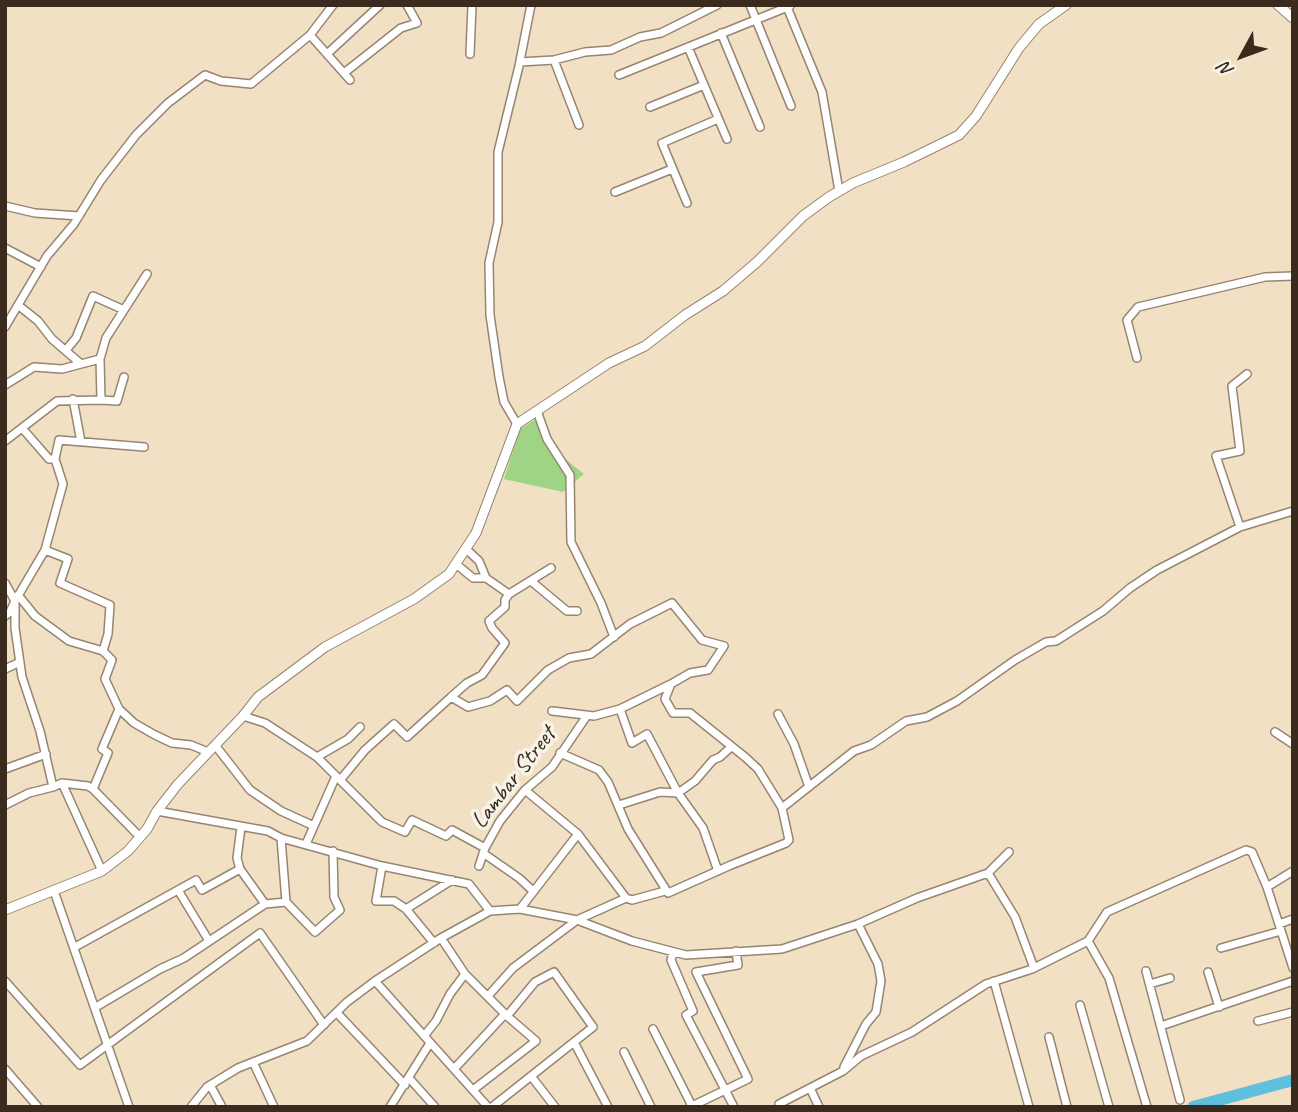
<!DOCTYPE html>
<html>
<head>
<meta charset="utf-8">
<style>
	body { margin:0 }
	#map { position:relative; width:1298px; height:1112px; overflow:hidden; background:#f2e0c4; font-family:Caveat,sans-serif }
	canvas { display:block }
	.frame { position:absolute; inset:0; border:7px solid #3b2a1e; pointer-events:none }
	.north { position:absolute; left:1207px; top:21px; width:70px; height:70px; -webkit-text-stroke:5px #f7f3e8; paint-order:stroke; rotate:229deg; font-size:19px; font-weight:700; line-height:28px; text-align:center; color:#3b2a1e }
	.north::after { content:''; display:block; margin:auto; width:24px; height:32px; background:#3b2a1e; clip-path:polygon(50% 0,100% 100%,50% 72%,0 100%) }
</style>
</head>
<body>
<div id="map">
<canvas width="1298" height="1112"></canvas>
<div class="frame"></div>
<div class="north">N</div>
</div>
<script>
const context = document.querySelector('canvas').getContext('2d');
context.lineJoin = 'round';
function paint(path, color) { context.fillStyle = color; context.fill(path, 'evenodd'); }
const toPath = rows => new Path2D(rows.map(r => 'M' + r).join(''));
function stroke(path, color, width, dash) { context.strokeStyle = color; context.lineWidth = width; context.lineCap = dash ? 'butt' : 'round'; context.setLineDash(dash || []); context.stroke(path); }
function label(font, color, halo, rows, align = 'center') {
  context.font = font + ' Caveat,sans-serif'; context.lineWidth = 7; context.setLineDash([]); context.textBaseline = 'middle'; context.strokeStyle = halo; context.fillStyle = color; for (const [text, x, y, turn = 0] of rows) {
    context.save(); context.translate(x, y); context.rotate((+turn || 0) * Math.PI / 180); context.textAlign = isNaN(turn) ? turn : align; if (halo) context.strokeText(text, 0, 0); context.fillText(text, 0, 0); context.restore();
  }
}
paint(toPath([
	[544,414,544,442,584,474,563,492,504,479,520,429]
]), '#a0d485');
stroke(toPath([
	[1193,1107,1293,1080]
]), '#5ec0dc', 12);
const minor = toPath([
	[750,5,791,106],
	[787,7,822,92,839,191],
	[721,33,760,127],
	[310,35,350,80],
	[688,47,727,139],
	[327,54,380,5],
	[470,54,472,5],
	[554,60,579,125],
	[520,62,554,60,585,52,611,50,640,37,661,33,717,5],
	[344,73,401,28,417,23,407,5],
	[619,75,790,6],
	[650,107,704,85],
	[615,192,672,169],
	[687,203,662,143,718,119],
	[5,206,35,213,79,216],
	[5,248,41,267],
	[5,327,18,305],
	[66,350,76,338,93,296,124,310],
	[1137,358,1127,320,1138,307,1265,277,1293,276],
	[81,364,52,339,38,321,18,305,47,256,74,224,101,180,136,135,168,103,205,75,221,81,251,84,310,35,333,5],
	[5,385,34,367,62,369,100,359,106,338,147,274],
	[73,399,81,442],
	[101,400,117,401,124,377],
	[537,411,547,439,570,475,571,542,601,603,614,637],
	[517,424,504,402,499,377,490,315,489,263,498,222,498,152,519,66,531,5],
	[22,428,49,459,55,459],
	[5,441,57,401,101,400,100,359],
	[1240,527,1216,456,1240,451,1232,386,1247,374],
	[466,549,479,561,486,578],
	[45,550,63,484,55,459,59,440,144,447],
	[456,564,473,578,486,578,509,594,551,568],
	[531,581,567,611,577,611],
	[5,583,15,601,15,628,22,677,40,731,53,787,62,783,102,871],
	[18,595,35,616,69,641,103,651],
	[5,616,10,612,15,601,45,550,68,559,60,583,110,605,108,634,103,651,112,660,105,679,119,709,134,723,155,735,172,743,191,745,208,752],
	[5,669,20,662],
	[451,697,467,683,482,675,505,643,492,628,489,621,505,607,505,600,509,594],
	[620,709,632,743,647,734,678,793,703,828,718,871],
	[552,711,594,716,620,709,671,684,665,699,673,713,690,713,745,757,758,769,782,808],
	[778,714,794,744,809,787],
	[243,716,265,723,317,757,382,822,405,832,412,820,446,836,452,830,485,848],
	[1275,732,1293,744],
	[215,745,250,790,281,811,314,826],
	[560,753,599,770,608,782,628,829,668,893,731,865,786,843,789,840,782,808,854,751,871,745,906,721,927,717,957,701,1015,660,1046,642,1056,641,1103,611,1130,588,1157,570,1240,527,1293,511],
	[317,757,348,739,360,727],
	[5,769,46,754],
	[341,779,365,750,394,724,407,737,451,697,468,707,490,701,507,690,517,701,548,670,569,658,591,654,630,624,672,603,702,640,724,646,708,670,690,673,671,684],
	[62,783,88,786,93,789,140,837],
	[93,789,108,753,102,749,119,709],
	[525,790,578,834,626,898],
	[5,805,29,793,53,787],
	[619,805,660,792,678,793,695,781,713,760,720,757,731,747],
	[157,811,268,831,281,838,382,866,469,884,490,911],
	[241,827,237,858,240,869,265,904],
	[281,838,286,902],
	[306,844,336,776],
	[483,853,519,878,533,891],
	[382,866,376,901,394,901,406,909,452,880],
	[479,866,485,848,500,821,525,790,552,767,586,717],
	[988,873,1015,917,1034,968],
	[1267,887,1293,871],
	[178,890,209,941],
	[54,891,129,1107],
	[406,909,434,943],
	[520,909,578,834],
	[1279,924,1293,919],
	[441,938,465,974,507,1016,535,982,554,972,593,1027,492,1107],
	[1088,941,1109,978,1147,1107],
	[75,947,196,880,202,890,240,869],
	[1221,948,1281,931],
	[673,952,671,960,693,1011,686,1015,734,1107],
	[1146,971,1180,1100],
	[1208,972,1219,1007],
	[5,981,80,1065,260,933,324,1025],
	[375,981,488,1107],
	[994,981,1029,1107],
	[1150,984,1170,978],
	[488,996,513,968,577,920,626,898,632,900,665,891],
	[1080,1005,1109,1107],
	[96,1007,160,969,184,958,265,904,286,902,315,932,340,910,334,897,333,851],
	[337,1013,405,1085],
	[1258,1021,1293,1012],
	[1161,1026,1293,981],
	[653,1029,692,1106],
	[424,1036,436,1021,450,994,465,974],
	[1049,1037,1067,1107],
	[574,1042,608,1107],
	[624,1052,651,1107],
	[253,1062,274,1107],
	[844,1067,866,1024,876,1012,881,981,878,964,858,924],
	[5,1069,38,1107],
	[454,1069,505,1014],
	[531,1076,555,1107],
	[409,1078,435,1107],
	[210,1085,222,1107],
	[810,1088,819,1107],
	[473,1090,536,1041,507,1016],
	[779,1104,843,1071,861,1056,912,1032,986,984,1032,969,1088,941,1107,912,1246,850,1252,852,1267,887,1293,968],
	[191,1107,207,1087,238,1068,307,1041,347,1002,375,981,441,938,490,911,520,909,577,920,632,941,686,955,782,949,858,924,917,898,988,873,1009,852],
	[390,1107,430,1043],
	[690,1107,748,1079,696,972,738,965,736,951]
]);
const tertiary = toPath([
	[1278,5,1293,18],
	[5,910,102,871,128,851,147,829,157,811,178,784,243,716,258,697,325,647,414,599,449,574,476,533,517,424,609,363,645,346,685,315,723,291,757,262,803,216,829,197,853,183,904,162,959,135,976,116,1019,48,1039,24,1066,5]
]);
stroke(minor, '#968571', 10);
stroke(tertiary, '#968571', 11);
stroke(minor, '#fff', 7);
stroke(tertiary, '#fff', 9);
label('24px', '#3b2a1e', '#f7f3e8', [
	["Lambar Street",514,778,-52]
]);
</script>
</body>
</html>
